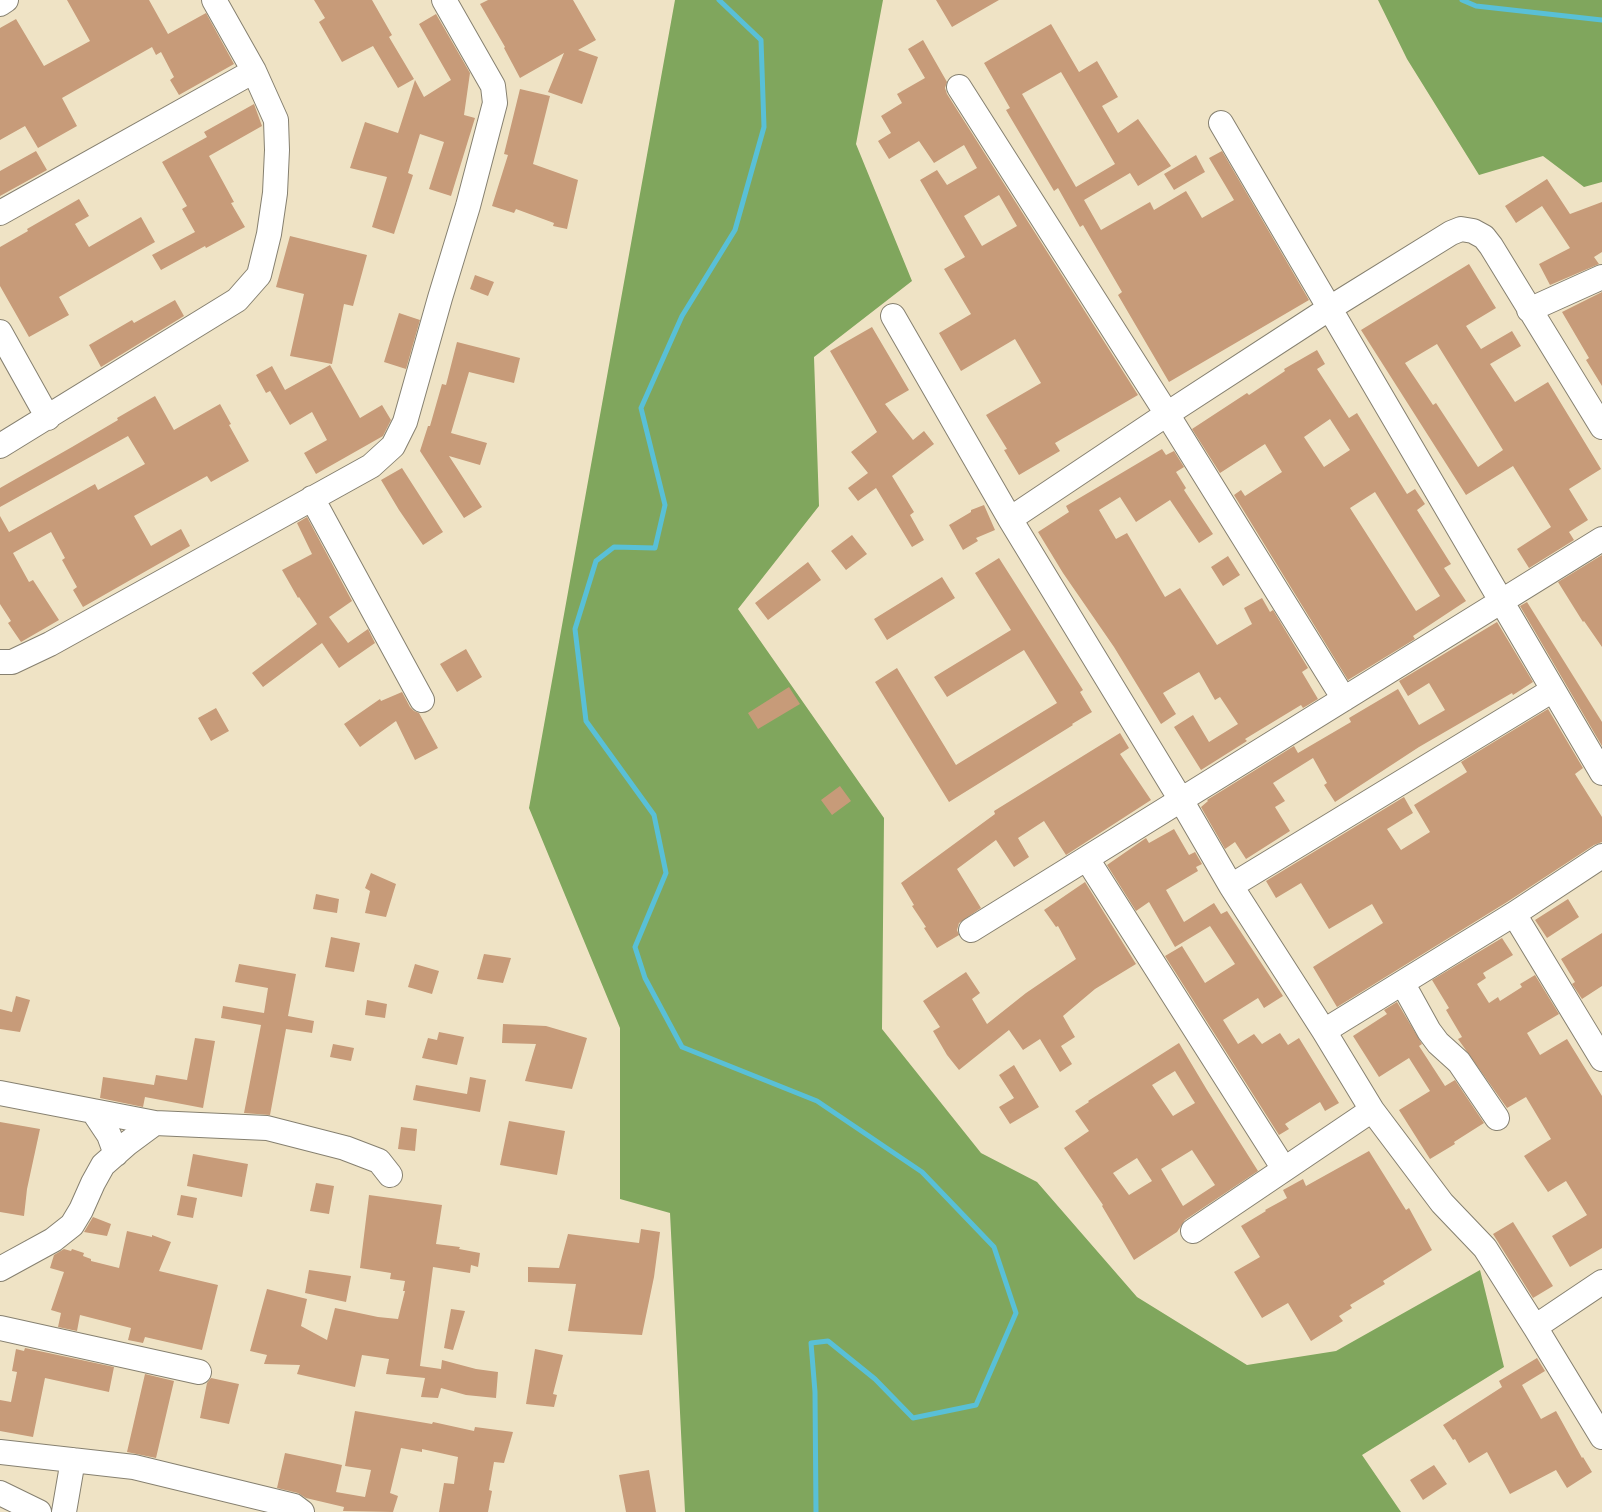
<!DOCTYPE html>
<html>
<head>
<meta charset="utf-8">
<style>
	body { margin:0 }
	canvas { display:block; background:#efe3c5 }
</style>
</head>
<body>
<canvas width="1602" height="1512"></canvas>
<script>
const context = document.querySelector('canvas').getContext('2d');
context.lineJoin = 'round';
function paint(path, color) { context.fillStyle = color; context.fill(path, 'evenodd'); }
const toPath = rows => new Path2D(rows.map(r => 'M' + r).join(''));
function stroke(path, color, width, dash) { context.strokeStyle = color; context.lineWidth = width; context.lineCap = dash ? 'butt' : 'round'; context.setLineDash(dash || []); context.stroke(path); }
paint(toPath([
	[675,0,883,0,856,144,912,281,814,357,819,506,738,609,884,818,882,1029,981,1153,1037,1182,1137,1297,1247,1365,1336,1351,1480,1270,1504,1367,1362,1455,1401,1512,685,1512,670,1213,620,1199,620,1028,529,808],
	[1378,0,1602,0,1602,182,1584,187,1543,156,1479,175,1407,59]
]), '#80a65d');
stroke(toPath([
	[719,0,761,40,764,127,735,230,682,316,641,408,665,505,655,548,614,547,596,561,575,629,586,721,654,815,666,873,635,947,645,978,682,1047,817,1101,922,1172,994,1247,1016,1313,976,1405,913,1418,875,1379,828,1341,811,1343,815,1392,816,1512],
	[1462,0,1476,6,1602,20]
]), '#59c0d7', 5);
paint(toPath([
	[67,0,149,0,168,34,206,13,234,64,179,95,170,80,174,77,161,52,156,55,152,47,62,98,77,126,38,148,25,126,0,140,0,28,16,19,44,66,90,41],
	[314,0,372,0,392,35,389,37,414,79,398,88,373,46,342,62,319,22,325,18],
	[488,0,573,0,596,40,578,50,598,57,582,104,548,92,564,53,520,78,504,48,505,47,480,4],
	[936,0,999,0,952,27],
	[436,14,470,73,464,115,475,118,451,196,429,189,444,142,420,134,408,173,413,175,394,234,372,227,387,177,350,168,365,122,398,133,415,80,424,97,451,80,419,24],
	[1051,24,1079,72,1097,61,1118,97,1102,106,1118,133,1138,119,1171,166,1138,186,1130,173,1084,200,1101,230,1150,202,1154,210,1186,191,1202,218,1234,200,1209,158,1222,151,1309,300,1169,382,1118,295,1122,292,1083,225,1080,227,1058,188,1054,191,1006,110,1010,108,984,63],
	[1061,72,1115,164,1076,187,1022,94],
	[923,40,947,82,945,88,947,94,1138,395,1055,443,1060,451,1019,475,1004,450,1007,449,986,415,1041,383,1015,339,961,371,939,333,971,314,944,269,965,257,920,180,937,170,947,185,977,168,964,145,934,163,919,141,889,159,878,141,891,133,881,116,902,103,897,94,925,78,908,49],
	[999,195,1017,226,982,246,964,216],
	[520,89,550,96,533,164,578,180,567,229,553,226,554,223,516,209,514,213,492,206,508,155,504,154],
	[254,104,262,126,209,156,234,202,231,203,245,227,206,248,205,246,161,270,152,255,195,232,182,209,187,206,162,162,207,137,204,132],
	[36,151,47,170,0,196,0,171],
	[1196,155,1205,172,1174,190,1164,174],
	[1547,179,1570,214,1602,202,1602,252,1594,257,1599,264,1550,285,1539,264,1570,248,1542,206,1516,223,1505,206],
	[79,199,89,216,75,224,89,247,141,217,155,242,59,297,69,315,29,337,0,286,0,247,28,231,27,229],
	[290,236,367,255,353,306,344,304,332,364,290,356,304,294,276,287],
	[1469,264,1496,308,1466,326,1481,349,1512,331,1521,346,1490,364,1515,402,1548,382,1601,469,1569,489,1588,520,1569,532,1574,540,1529,568,1517,549,1551,527,1513,466,1466,495,1361,330],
	[1437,344,1503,450,1478,467,1436,403,1433,405,1405,363],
	[475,275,494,282,488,296,470,289],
	[1602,292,1602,386,1586,360,1589,358,1562,312],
	[175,300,184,316,101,367,89,345,132,320,134,323],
	[399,313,420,320,406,369,384,362],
	[872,327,909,390,885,404,913,440,924,431,934,444,892,476,914,512,910,515,924,540,912,547,876,488,858,501,848,488,868,473,851,452,877,432,830,351],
	[457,342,520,358,514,383,469,372,451,433,487,443,480,465,449,456,482,507,464,518,420,451,428,426,430,426,442,384,446,385],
	[1317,350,1325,364,1317,369,1349,418,1357,413,1407,494,1415,489,1425,504,1417,510,1451,564,1444,568,1466,601,1413,636,1415,639,1348,680,1234,495,1241,490,1245,496,1282,472,1265,444,1220,473,1192,429,1247,393,1249,395,1285,371,1284,369],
	[1330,419,1350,450,1324,467,1304,437],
	[1375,492,1440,596,1416,611,1350,508],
	[330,365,360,418,382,405,391,420,383,436,316,474,304,453,327,440,312,412,290,425,270,391,266,393,256,375,272,366,285,390],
	[155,396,174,430,220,404,231,424,229,425,249,461,211,482,207,476,134,516,151,546,181,529,190,546,83,607,73,590,77,587,62,560,65,558,51,532,13,553,29,582,33,580,59,620,21,642,8,623,11,621,0,604,0,516,9,532,95,484,98,490,145,464,128,436,0,507,0,488,72,447,118,420,117,418],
	[1162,449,1166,455,1174,451,1184,467,1176,472,1186,488,1184,490,1213,534,1199,543,1170,500,1136,522,1120,497,1099,510,1116,539,1127,533,1165,597,1180,588,1217,645,1252,624,1244,608,1262,598,1270,612,1273,610,1308,668,1302,672,1318,699,1303,708,1301,705,1245,739,1247,741,1201,770,1174,727,1193,715,1209,742,1238,724,1220,697,1215,700,1199,672,1163,693,1176,714,1161,724,1114,647,1063,573,1038,532,1069,512,1066,506],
	[402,468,443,532,423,545,399,510,381,480],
	[984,505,995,530,976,538,978,541,963,550,949,525,971,512,971,510],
	[307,517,352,601,329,617,348,643,368,629,375,643,339,668,322,643,263,687,252,673,317,624,299,597,298,598,282,570,312,554,297,523],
	[852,535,867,554,846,570,831,551],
	[1602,555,1602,647,1584,621,1583,622,1558,582],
	[1228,556,1240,575,1223,586,1211,567],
	[999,558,1083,690,1080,692,1092,712,1072,724,1073,725,949,802,875,682,897,668,956,765,1057,703,1024,650,947,697,934,677,1011,630,975,573],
	[808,562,821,580,768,620,755,603],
	[942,577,955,598,887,640,874,619],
	[1527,602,1602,722,1602,746,1520,606],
	[1497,622,1533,682,1513,695,1512,693,1419,747,1335,802,1324,785,1327,783,1313,758,1273,783,1285,801,1275,807,1290,831,1246,859,1235,842,1225,849,1201,807,1208,801,1207,800,1294,746,1298,753,1351,722,1349,718,1398,689,1419,725,1445,710,1429,683,1408,696,1399,681],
	[466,649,482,677,457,692,440,664],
	[789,687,800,704,758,729,748,713],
	[402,692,410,707,414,711,419,713,438,748,415,760,396,721,360,747,344,724,380,699,381,701],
	[216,708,229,731,211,741,198,718],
	[1548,709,1583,768,1575,774,1602,817,1602,842,1594,845,1507,902,1337,1007,1313,967,1383,923,1372,904,1329,929,1301,883,1276,898,1266,881,1404,797,1413,813,1387,829,1401,850,1430,832,1414,805,1467,772,1461,762],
	[1120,733,1129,748,1120,754,1151,800,1066,855,1044,821,1018,838,1029,857,1014,867,996,840,957,869,981,908,959,923,957,930,959,935,937,948,924,928,926,927,912,906,914,905,901,883,995,814,994,811],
	[840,786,851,801,832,815,821,800],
	[1174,829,1189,855,1195,852,1202,864,1196,867,1198,871,1166,890,1184,922,1214,903,1221,914,1227,911,1283,996,1264,1008,1258,998,1223,1020,1238,1044,1254,1034,1262,1044,1280,1033,1288,1045,1299,1038,1339,1103,1325,1111,1320,1102,1285,1124,1289,1129,1279,1135,1165,956,1182,946,1205,983,1235,964,1210,926,1175,947,1149,902,1136,911,1107,865,1146,838,1149,843],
	[371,873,396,884,386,917,365,913,370,891,365,888],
	[1085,882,1136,964,1095,989,1063,1016,1075,1037,1061,1046,1072,1064,1060,1072,1040,1039,1023,1050,1009,1030,959,1070,947,1055,933,1031,940,1027,923,1001,966,972,980,993,972,999,987,1024,1026,993,1076,959,1058,926,1056,927,1044,910],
	[316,894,339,899,337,913,313,909],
	[1568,899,1579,917,1547,938,1535,920],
	[1602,933,1602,986,1582,999,1572,984,1575,982,1561,959],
	[331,937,360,943,354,972,325,967],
	[1502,938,1513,955,1483,973,1486,978,1477,984,1489,1003,1498,997,1500,1001,1522,987,1520,984,1535,975,1559,1014,1527,1033,1540,1055,1567,1039,1602,1096,1602,1248,1570,1267,1552,1236,1587,1215,1566,1181,1548,1192,1524,1156,1551,1139,1526,1097,1507,1108,1458,1039,1462,1037,1446,1010,1449,1008,1432,980],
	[484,954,511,958,503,983,477,979],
	[239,964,296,974,288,1016,314,1021,312,1033,286,1029,270,1115,244,1113,261,1025,221,1018,223,1006,264,1013,268,988,235,982],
	[415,964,439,971,432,994,408,987],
	[16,996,30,1000,20,1032,0,1029,0,1009,12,1012],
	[367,1000,387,1004,385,1018,365,1015],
	[1397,1002,1422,1044,1419,1046,1445,1086,1455,1080,1484,1123,1454,1142,1455,1144,1430,1159,1399,1110,1430,1091,1409,1058,1379,1077,1353,1036,1387,1014,1384,1010],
	[503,1024,546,1026,587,1038,572,1089,525,1081,536,1044,502,1043],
	[439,1032,464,1037,457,1065,422,1058,428,1038,437,1040],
	[195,1038,215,1041,203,1108,145,1097,143,1107,100,1098,103,1077,154,1085,156,1075,187,1080],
	[1179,1043,1207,1090,1258,1171,1185,1220,1177,1232,1134,1260,1102,1206,1103,1205,1064,1148,1089,1131,1075,1111,1089,1102,1088,1101],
	[1175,1071,1195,1103,1173,1116,1152,1085],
	[1192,1150,1215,1185,1183,1206,1161,1169],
	[1137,1158,1152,1181,1129,1195,1113,1173],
	[333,1044,354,1048,351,1061,330,1057],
	[1014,1065,1039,1107,1010,1124,999,1107,1014,1098,999,1075],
	[470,1077,486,1080,480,1112,413,1100,416,1085,467,1094],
	[509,1121,565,1131,557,1175,500,1165],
	[0,1122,40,1129,27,1189,24,1216,0,1212],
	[401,1127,417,1129,415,1151,398,1149],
	[1369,1151,1406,1210,1409,1208,1432,1250,1383,1281,1385,1284,1350,1305,1352,1308,1339,1316,1343,1321,1311,1341,1288,1303,1262,1318,1234,1272,1260,1257,1241,1226,1266,1211,1265,1210,1287,1198,1283,1190,1303,1179,1306,1186],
	[193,1154,248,1164,242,1197,187,1186],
	[316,1183,334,1186,329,1214,310,1211],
	[181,1195,197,1198,193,1218,177,1215],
	[369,1195,442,1205,436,1244,460,1247,459,1249,480,1253,478,1267,471,1265,470,1273,433,1267,420,1366,441,1369,442,1360,476,1369,498,1372,496,1398,466,1395,441,1388,438,1398,421,1397,425,1378,386,1374,389,1359,362,1355,355,1387,297,1374,300,1365,264,1364,267,1355,250,1351,267,1289,307,1299,301,1326,327,1340,335,1308,378,1317,398,1319,405,1291,403,1291,405,1281,390,1279,391,1273,360,1268],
	[93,1217,111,1224,107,1236,84,1232],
	[1513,1222,1553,1286,1533,1298,1493,1234],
	[641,1229,660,1232,654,1277,642,1335,568,1331,576,1284,528,1282,528,1267,559,1268,568,1234,639,1243],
	[127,1231,152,1237,152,1235,171,1242,159,1271,218,1285,202,1350,145,1337,143,1343,128,1340,131,1328,80,1315,77,1331,58,1327,61,1313,51,1310,64,1272,50,1268,54,1255,64,1249,71,1251,72,1249,84,1253,83,1256,91,1259,91,1261,119,1268],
	[309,1270,351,1276,346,1302,305,1293],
	[451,1309,465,1311,453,1350,444,1348],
	[25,1348,114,1367,109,1392,45,1378,33,1437,0,1431,0,1400,11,1402,17,1372,12,1371,16,1349,24,1351],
	[535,1349,563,1355,553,1394,557,1395,554,1407,526,1404],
	[1537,1358,1545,1371,1522,1385,1541,1419,1556,1411,1582,1458,1583,1457,1592,1472,1567,1488,1556,1470,1510,1494,1487,1452,1469,1463,1455,1439,1453,1440,1443,1425,1502,1387,1499,1381],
	[145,1374,174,1381,156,1458,127,1452],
	[211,1378,239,1384,229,1424,200,1418,207,1383],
	[355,1411,432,1424,433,1422,474,1431,475,1427,513,1432,504,1463,494,1462,489,1490,492,1491,488,1512,439,1512,444,1483,454,1484,458,1457,422,1449,422,1452,401,1448,390,1493,398,1496,393,1512,343,1511,344,1507,306,1498,298,1493,277,1488,285,1453,342,1465,336,1492,365,1497,371,1470,345,1466],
	[1434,1465,1447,1484,1423,1500,1410,1480],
	[649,1470,656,1512,626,1512,619,1475]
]), '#c79b79');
const minor = toPath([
	[0,4,6,0],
	[959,87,1167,414,1344,699],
	[1221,123,1602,773],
	[0,213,254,71],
	[1529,310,1602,277],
	[893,316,1010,519,1181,800,1231,886,1324,1031,1372,1110,1442,1203,1485,1248,1535,1327],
	[0,332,48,418],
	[0,446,237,300,259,275,269,234,275,193,277,150,276,120,254,71,214,0],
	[312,498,422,700],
	[1010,519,1167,414,1330,308,1451,233,1461,229,1473,231,1484,237,1491,246,1602,427],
	[0,662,12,662,50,644,371,466,393,446,405,422,440,298,468,206,495,103,493,86,444,0],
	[1087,859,1284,1169],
	[1231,886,1553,690],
	[1514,914,1602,1059],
	[971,930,1602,539],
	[1403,984,1429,1031,1438,1043,1459,1062,1497,1118],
	[1324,1031,1514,914,1602,856],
	[0,1093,155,1123,267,1128,345,1148,379,1161,390,1175],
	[93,1111,109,1135,116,1154],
	[1193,1231,1372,1110],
	[0,1269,53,1240,72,1225,81,1210,93,1183,103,1165,128,1143,155,1123],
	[1602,1282,1535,1327,1602,1437],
	[0,1328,199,1372],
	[0,1452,134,1467,294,1506,302,1512],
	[0,1493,39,1512],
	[64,1512,73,1460]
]);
stroke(minor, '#868070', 26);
stroke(minor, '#fff', 24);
</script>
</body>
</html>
